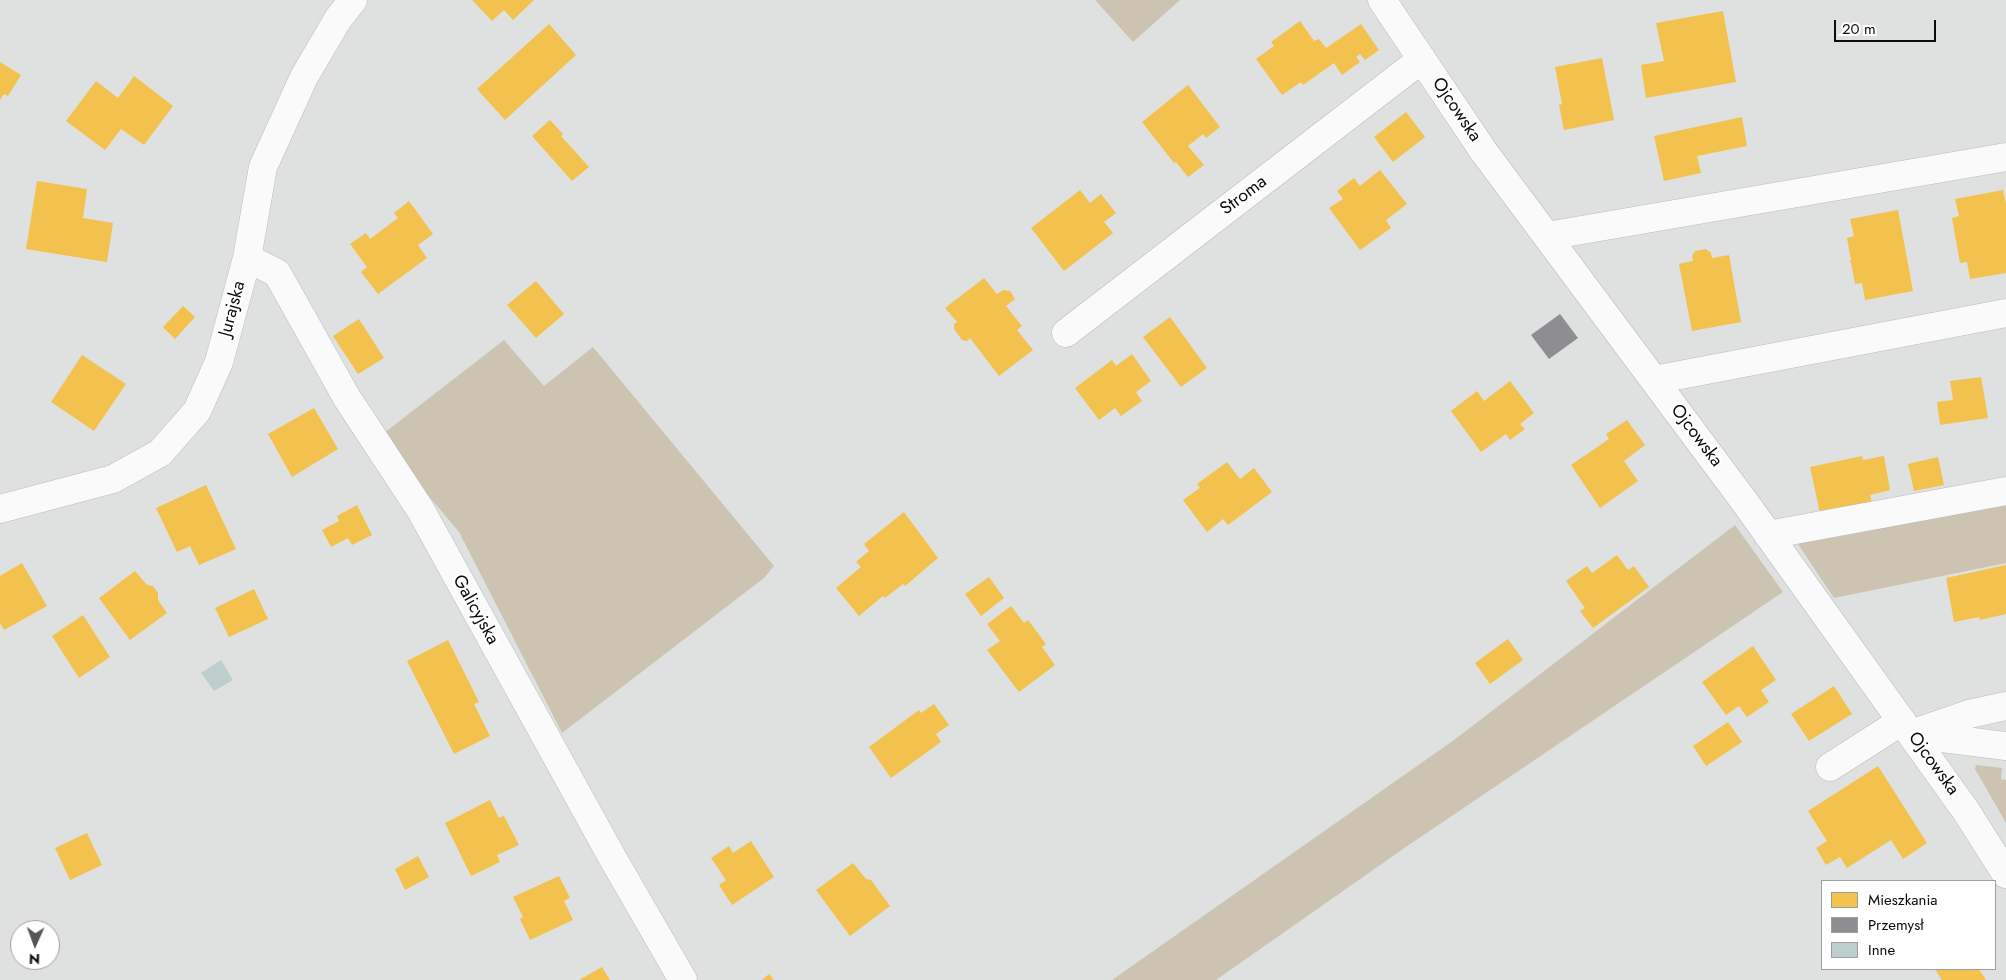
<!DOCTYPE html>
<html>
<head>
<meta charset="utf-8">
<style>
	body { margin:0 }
	#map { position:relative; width:2006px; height:980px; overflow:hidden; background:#dfe1e0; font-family:Jost,sans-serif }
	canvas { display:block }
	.legend { position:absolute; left:1821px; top:880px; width:175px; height:90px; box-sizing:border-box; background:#fff; border:1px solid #9d9e9d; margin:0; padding:6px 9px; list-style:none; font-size:15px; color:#0b0c0b }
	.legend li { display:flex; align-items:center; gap:10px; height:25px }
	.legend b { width:25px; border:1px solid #9d9e9d }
	.north { position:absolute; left:10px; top:920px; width:50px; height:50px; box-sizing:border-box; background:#fff; border:1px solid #9d9e9d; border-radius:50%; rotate:182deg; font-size:14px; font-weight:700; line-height:20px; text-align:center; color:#0b0c0b }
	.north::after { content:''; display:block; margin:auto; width:18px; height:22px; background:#555756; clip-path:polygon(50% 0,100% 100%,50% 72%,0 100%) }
	.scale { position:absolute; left:1834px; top:20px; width:102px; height:22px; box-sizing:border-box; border:2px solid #0b0c0b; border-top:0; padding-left:6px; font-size:15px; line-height:18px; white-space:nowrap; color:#0b0c0b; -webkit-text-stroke:4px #fff; paint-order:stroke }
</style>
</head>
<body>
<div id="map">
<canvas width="2006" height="980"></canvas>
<ul class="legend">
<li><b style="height:14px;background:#f2c14e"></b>Mieszkania</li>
<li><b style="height:14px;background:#8d8d92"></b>Przemysł</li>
<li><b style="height:14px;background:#bccfcd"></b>Inne</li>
</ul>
<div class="north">N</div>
<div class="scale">20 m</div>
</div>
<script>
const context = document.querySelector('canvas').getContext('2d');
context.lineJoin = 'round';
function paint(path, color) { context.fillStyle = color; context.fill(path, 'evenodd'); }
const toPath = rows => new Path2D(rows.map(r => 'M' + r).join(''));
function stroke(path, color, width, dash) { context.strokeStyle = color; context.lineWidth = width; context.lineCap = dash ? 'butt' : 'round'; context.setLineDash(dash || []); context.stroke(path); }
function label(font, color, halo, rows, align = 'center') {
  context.font = font + ' Jost,sans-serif'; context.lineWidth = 5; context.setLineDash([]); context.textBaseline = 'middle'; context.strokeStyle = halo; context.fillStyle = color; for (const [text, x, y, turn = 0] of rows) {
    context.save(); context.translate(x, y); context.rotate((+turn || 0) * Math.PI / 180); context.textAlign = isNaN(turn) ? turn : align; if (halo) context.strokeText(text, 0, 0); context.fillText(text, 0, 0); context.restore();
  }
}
paint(toPath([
	[1095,0,1180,0,1133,42],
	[504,340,544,386,593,347,774,566,764,578,562,733,459,532,379,437],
	[2006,498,2006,563,1834,598,1796,541],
	[1735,525,1783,592,1403,849,1216,980,1112,980,1454,740],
	[1976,765,2002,768,2001,779,2006,780,2006,823,1975,769]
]), '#ccc4b0');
paint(toPath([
	[472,0,534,0,513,20,504,10,492,21],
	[1723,11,1736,82,1646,98,1641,65,1664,61,1656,23],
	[1300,21,1314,41,1319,39,1326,48,1361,24,1379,50,1365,60,1360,54,1356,57,1360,62,1342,75,1334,63,1303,85,1301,82,1282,95,1256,59,1274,46,1271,42],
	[549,24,576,55,505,120,477,89],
	[1602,58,1614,120,1564,130,1559,105,1562,104,1555,67],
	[0,62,21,75,8,96,4,94,0,100],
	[134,76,173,106,144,145,121,129,105,150,66,121,96,81,118,98],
	[1188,85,1220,127,1206,138,1203,134,1188,146,1204,165,1188,177,1176,162,1174,163,1142,122],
	[1406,112,1425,137,1393,162,1374,137],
	[1742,117,1747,146,1697,156,1701,173,1664,181,1654,136],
	[550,120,563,134,561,136,589,167,572,181,532,136],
	[1380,170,1407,204,1386,220,1391,228,1360,250,1329,208,1343,199,1337,191,1354,178,1360,186],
	[37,181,87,189,83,218,113,223,107,262,26,249],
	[1080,190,1090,203,1101,194,1116,213,1104,222,1113,233,1064,271,1031,228],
	[2003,190,2006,204,2006,273,1970,279,1967,262,1960,263,1952,218,1959,216,1955,199],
	[409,201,433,234,418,245,427,258,378,294,361,272,367,267,350,244,366,233,370,239,398,218,394,213],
	[1898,210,1913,291,1865,300,1862,283,1855,284,1851,262,1849,262,1851,260,1847,238,1854,236,1850,219],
	[1706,249,1711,253,1712,258,1729,255,1741,322,1692,331,1679,264,1693,261,1692,256,1695,251],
	[984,278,997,294,1003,290,1010,291,1015,299,1006,306,1022,326,1017,330,1033,350,999,376,970,338,967,341,962,340,954,329,954,324,957,322,945,308],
	[536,281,564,314,536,338,507,305],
	[183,306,195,317,175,339,163,327],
	[1170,317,1207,368,1181,387,1143,337],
	[359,319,384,358,358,374,333,336],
	[1132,354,1151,381,1136,392,1142,401,1121,416,1115,408,1099,420,1075,388,1112,360,1116,366],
	[82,355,126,384,94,431,51,402],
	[1981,377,1988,418,1940,425,1937,402,1953,400,1950,381],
	[1510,381,1534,413,1520,424,1525,429,1510,440,1506,434,1481,452,1451,411,1477,391,1484,401],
	[314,408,338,449,292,477,268,434],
	[1627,420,1645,445,1624,461,1638,481,1600,508,1571,465,1609,439,1606,434],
	[1862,456,1863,460,1884,456,1890,490,1870,495,1872,502,1820,513,1810,467],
	[1938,457,1944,485,1914,491,1908,464],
	[1227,462,1240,479,1254,468,1272,492,1228,525,1223,519,1207,532,1183,500,1200,488,1197,484],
	[206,485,236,549,199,565,190,546,177,552,156,508],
	[357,505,372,535,352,545,348,538,331,547,322,530,339,521,337,516],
	[904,512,938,558,905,586,903,584,885,598,883,596,859,616,836,588,861,567,856,562,869,551,864,544],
	[1617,555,1628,570,1634,566,1649,587,1593,628,1580,611,1585,608,1566,581,1587,566,1592,573],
	[22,563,47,606,4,630,0,623,0,576],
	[2006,565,2006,614,1980,620,1979,617,1954,622,1946,578],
	[135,571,147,585,153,586,158,593,158,600,167,613,130,640,99,598],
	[989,577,1004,598,981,616,965,594],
	[254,589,268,619,229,637,215,608],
	[1011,606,1024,623,1028,620,1046,644,1042,647,1055,665,1019,692,987,650,1000,641,987,624],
	[83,615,110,657,79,678,52,636],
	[1508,639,1523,660,1490,684,1475,663],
	[448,640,479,702,474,704,490,736,454,754,407,661],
	[1753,646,1776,680,1761,690,1769,702,1747,717,1739,706,1726,715,1702,682],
	[1834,686,1852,714,1809,741,1791,714],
	[934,704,949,725,936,734,941,742,891,778,869,747,919,710,921,713],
	[1728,722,1742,742,1706,766,1693,746],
	[1878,766,1927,843,1903,859,1891,840,1847,868,1840,857,1826,865,1816,848,1827,841,1808,811],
	[490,800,499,818,504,816,519,845,497,855,500,862,471,876,445,823],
	[87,833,102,865,70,880,55,848],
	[751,841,774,877,732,905,719,885,726,880,711,858,729,846,733,853],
	[418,856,429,877,405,890,395,869],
	[853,863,866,879,871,880,890,906,850,936,816,890],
	[559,876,570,898,564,901,573,920,530,940,520,919,523,917,513,897],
	[602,967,610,980,579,980],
	[1935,969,1979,969,1986,980,1942,980],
	[769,974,774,980,762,980]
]), '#f2c14e');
paint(toPath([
	[1560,314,1578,338,1549,359,1531,335]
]), '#8d8d92');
paint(toPath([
	[221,660,233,680,214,691,201,673]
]), '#bccfcd');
const minor = toPath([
	[1382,0,1484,152,1744,501,1966,811,2006,874],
	[1547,236,2006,157],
	[247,258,277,273,347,398,420,509,612,857,683,980],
	[1066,333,1422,59],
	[1654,380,2006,313],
	[0,509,113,479,160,453,197,411,219,362,247,258,263,167,304,77,338,19,353,0],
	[1768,535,2006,491],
	[1911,734,1969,714,2006,706],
	[1918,735,2006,746],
	[1830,767,1902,721]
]);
stroke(minor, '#babcbb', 29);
stroke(minor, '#fafafa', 28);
label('18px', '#0b0c0b', '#fff', [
	["Ojcowska",1456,110,56],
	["Stroma",1244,196,-37],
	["Jurajska",233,309,-75],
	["Ojcowska",1696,436,53],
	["Galicyjska",475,610,61],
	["Ojcowska",1933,764,54]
]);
</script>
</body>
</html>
